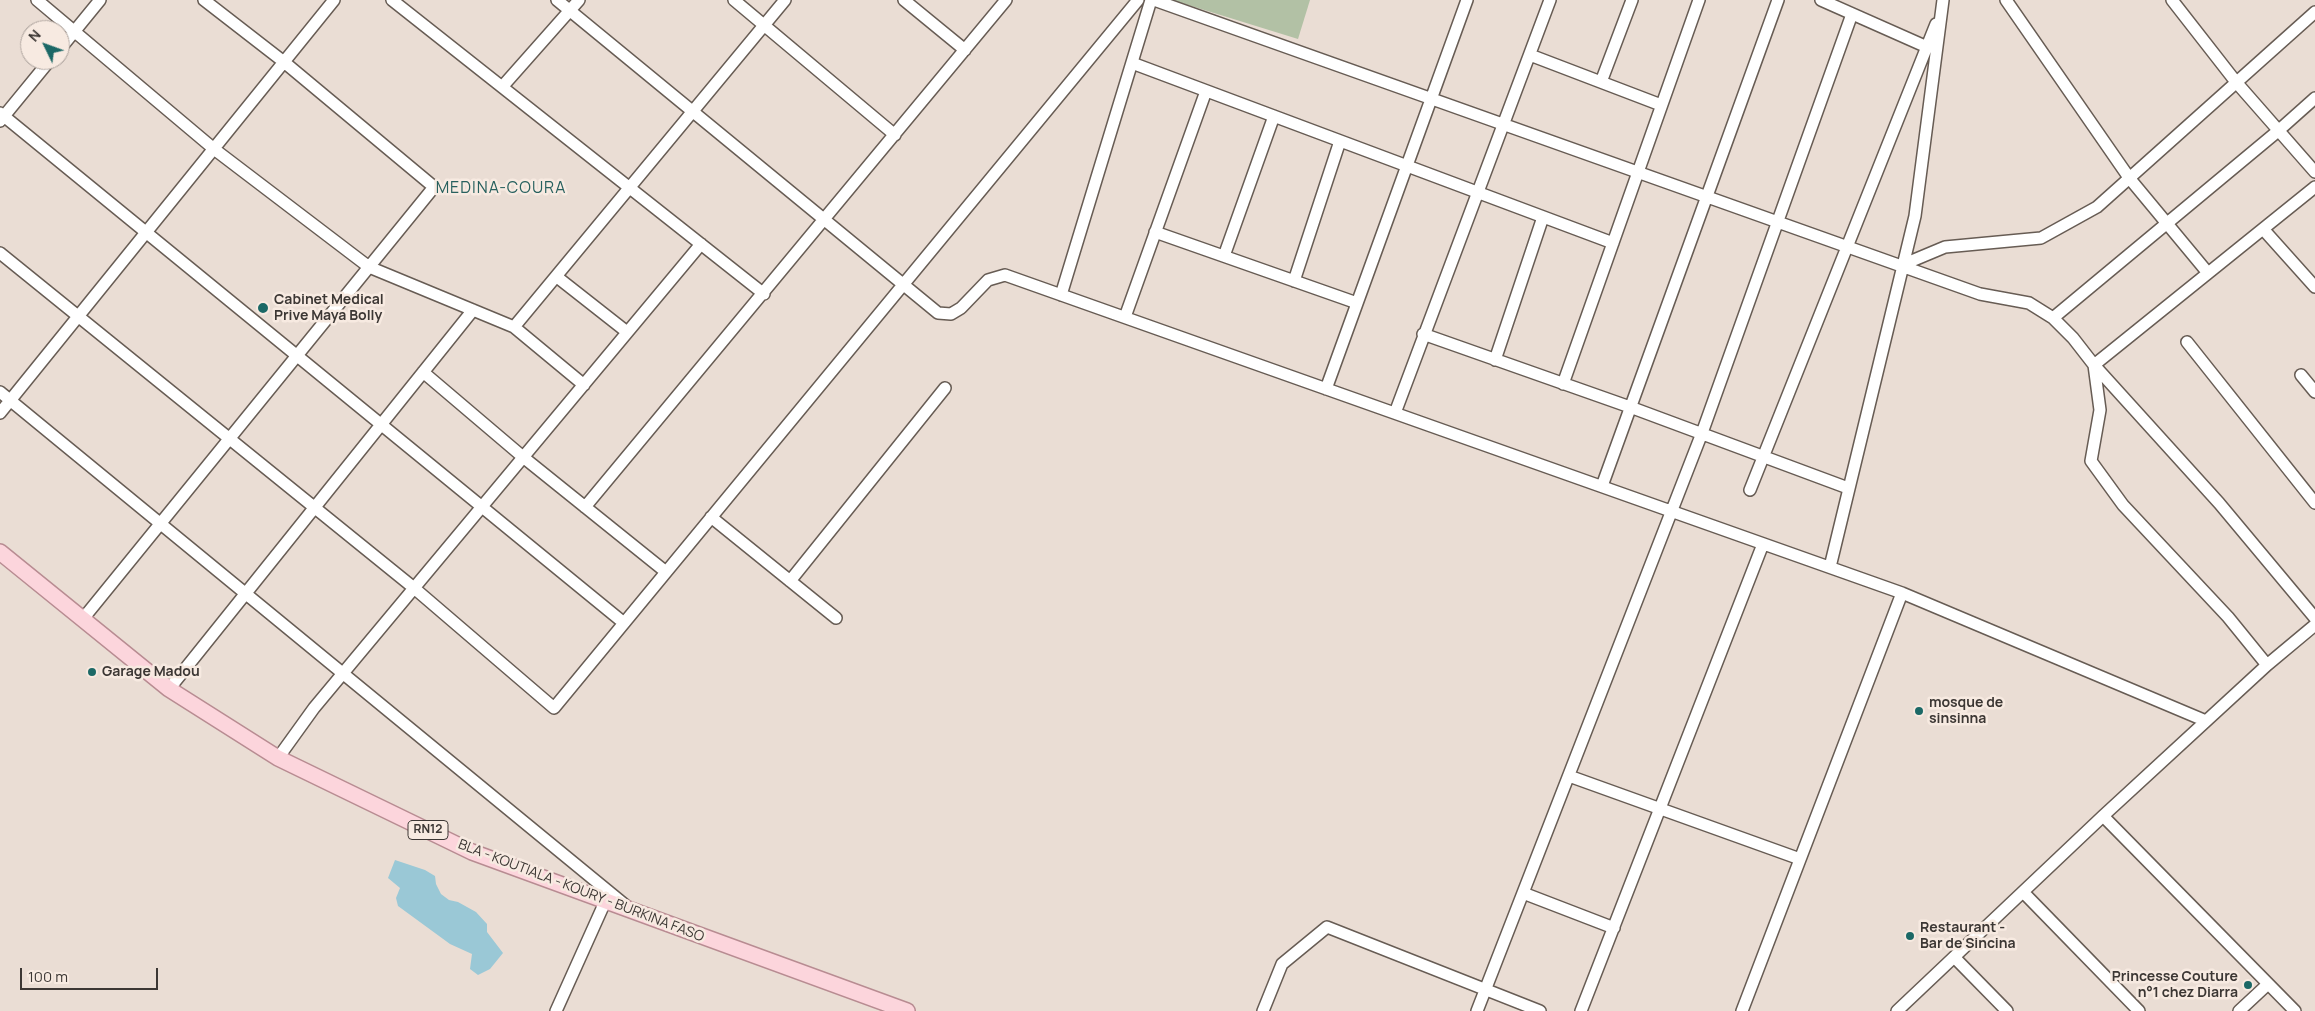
<!DOCTYPE html>
<html>
<head>
<meta charset="utf-8">
<style>
	body { margin:0 }
	#map { position:relative; width:2315px; height:1011px; overflow:hidden; background:#eaddd4; font-family:Manrope,sans-serif }
	canvas { display:block }
	.north { position:absolute; left:20px; top:20px; width:50px; height:50px; box-sizing:border-box; background:#f7eae1; border:1px solid #aca29c; border-radius:50%; rotate:312deg; font-size:14px; font-weight:700; line-height:20px; text-align:center; color:#3c3734 }
	.north::after { content:''; display:block; margin:auto; width:18px; height:22px; background:#1b6866; clip-path:polygon(50% 0,100% 100%,50% 72%,0 100%) }
	.scale { position:absolute; left:20px; top:968px; width:138px; height:22px; box-sizing:border-box; border:2px solid #3c3734; border-top:0; padding-left:6px; font-size:15px; line-height:18px; white-space:nowrap; color:#3c3734; -webkit-text-stroke:4px #f7eae1; paint-order:stroke }
</style>
</head>
<body>
<div id="map">
<canvas width="2315" height="1011"></canvas>
<div class="north">N</div>
<div class="scale">100 m</div>
</div>
<script>
const context = document.querySelector('canvas').getContext('2d');
context.lineJoin = 'round';
function paint(path, color) { context.fillStyle = color; context.fill(path, 'evenodd'); }
const toPath = rows => new Path2D(rows.map(r => 'M' + r).join(''));
function stroke(path, color, width, dash) { context.strokeStyle = color; context.lineWidth = width; context.lineCap = dash ? 'butt' : 'round'; context.setLineDash(dash || []); context.stroke(path); }
function label(font, color, halo, rows, align = 'center') {
  context.font = font + ' Manrope,sans-serif'; context.lineWidth = 5; context.setLineDash([]); context.textBaseline = 'middle'; context.strokeStyle = halo; context.fillStyle = color; for (const [text, x, y, turn = 0] of rows) {
    context.save(); context.translate(x, y); context.rotate((+turn || 0) * Math.PI / 180); context.textAlign = isNaN(turn) ? turn : align; if (halo) context.strokeText(text, 0, 0); context.fillText(text, 0, 0); context.restore();
  }
}
paint(toPath([
	[1172,0,1310,0,1298,39]
]), '#b2c1a5');
paint(toPath([
	[395,860,425,870,435,876,436,884,441,894,449,900,458,902,476,912,487,924,487,932,503,953,490,969,478,975,470,969,472,954,450,944,398,906,396,898,400,888,388,878]
]), '#9ac8d6');
const minor = toPath([
	[37,0,214,149,369,267,514,327],
	[392,0,764,294],
	[557,0,938,313,951,314,961,308,988,280,1005,275,1902,593,2206,721],
	[734,0,895,135],
	[904,0,965,50],
	[1154,0,1980,294,2029,303,2053,318,2073,338,2094,365,2100,410,2091,461,2123,505,2228,617,2267,665],
	[1821,0,1927,47],
	[2006,0,2130,179,2208,273],
	[2172,0,2236,82,2315,172],
	[60,49,100,0],
	[1530,55,1661,105],
	[1132,63,1613,243],
	[1601,82,1632,0],
	[502,87,579,0],
	[0,113,624,623],
	[0,121,50,60],
	[2315,187,2094,365,2219,503,2315,618],
	[2263,229,2315,287],
	[1155,232,1357,303],
	[0,253,414,588,554,708,1138,0],
	[1224,256,1274,116],
	[1902,265,1945,247,2041,238,2097,207,2315,12],
	[557,277,627,332],
	[1294,281,1340,141],
	[1061,295,1151,0],
	[1125,317,1206,91],
	[2053,318,2278,131,2315,98],
	[1423,334,1630,407,1848,488],
	[2187,342,2315,503],
	[1495,360,1543,217],
	[423,372,523,457,666,572],
	[2301,375,2315,392],
	[1563,384,1699,0],
	[584,385,514,327,785,0],
	[1326,389,1467,0],
	[0,392,625,905],
	[0,413,334,0],
	[1395,413,1550,0],
	[1602,486,1778,0],
	[1750,490,1936,24],
	[585,507,1006,0],
	[711,517,836,618],
	[1830,567,1915,216,1943,0],
	[790,581,945,388],
	[82,620,434,187,284,62,204,0],
	[169,689,473,310],
	[278,758,314,708,701,244],
	[1569,776,1800,859],
	[2103,816,2295,1011],
	[2023,892,2139,1011],
	[1523,893,1614,928],
	[1954,957,2007,1011],
	[556,1011,605,902],
	[1263,1011,1282,964,1327,927,1540,1011],
	[1477,1011,1702,433,1852,14],
	[1581,1011,1763,544],
	[1742,1011,1902,593],
	[1897,1011,2103,816,2267,665,2315,625],
	[2239,1011,2268,984]
]);
const major = toPath([
	[0,552,169,689,278,758,472,852,907,1011]
]);
stroke(minor, '#675c54', 14);
stroke(major, '#b88c92', 18);
stroke(minor, '#fff', 11);
stroke(major, '#fcd5dc', 15);
for (const [x, y, r, color] of [
	[263,308,6,"#1b6866"],
	[92,672,5,"#1b6866"],
	[1919,711,5,"#1b6866"],
	[1910,936,5,"#1b6866"],
	[2248,985,5,"#1b6866"]
]) { const dot = new Path2D(); dot.arc(x, y, r, 0, 2 * Math.PI); context.fillStyle = color; context.fill(dot); stroke(dot, '#f7eae1', 2); }
for (const [x, y, w] of [
	[428,830,40]
]) { const box = new Path2D(); box.roundRect(x - w / 2, y - 9.5, w, 19, 4); context.fillStyle = '#f7eae1'; context.fill(box); stroke(box, '#3c3734', 1); }
label('bold 12px', '#3c3734', null, [
	["RN12",428,830]
]);
label('bold 14px', '#3c3734', '#f7eae1', [
	["Cabinet Medical",274,300],
	["Prive Maya Bolly",274,316],
	["Garage Madou",102,672],
	["mosque de",1929,703],
	["sinsinna",1929,719],
	["Restaurant -",1920,928],
	["Bar de Sincina",1920,944],
	["Princesse Couture",2238,977,"right"],
	["n°1 chez Diarra",2238,993,"right"]
], 'left');
label('14px', '#3c3734', '#f7eae1', [
	["BLA - KOUTIALA - KOURY - BURKINA FASO",581,891,21]
]);
context.letterSpacing = '1px';
label('16px', '#27605e', '#f7eae1', [
	["MEDINA-COURA",501,189]
]);
context.letterSpacing = '0px';
</script>
</body>
</html>
